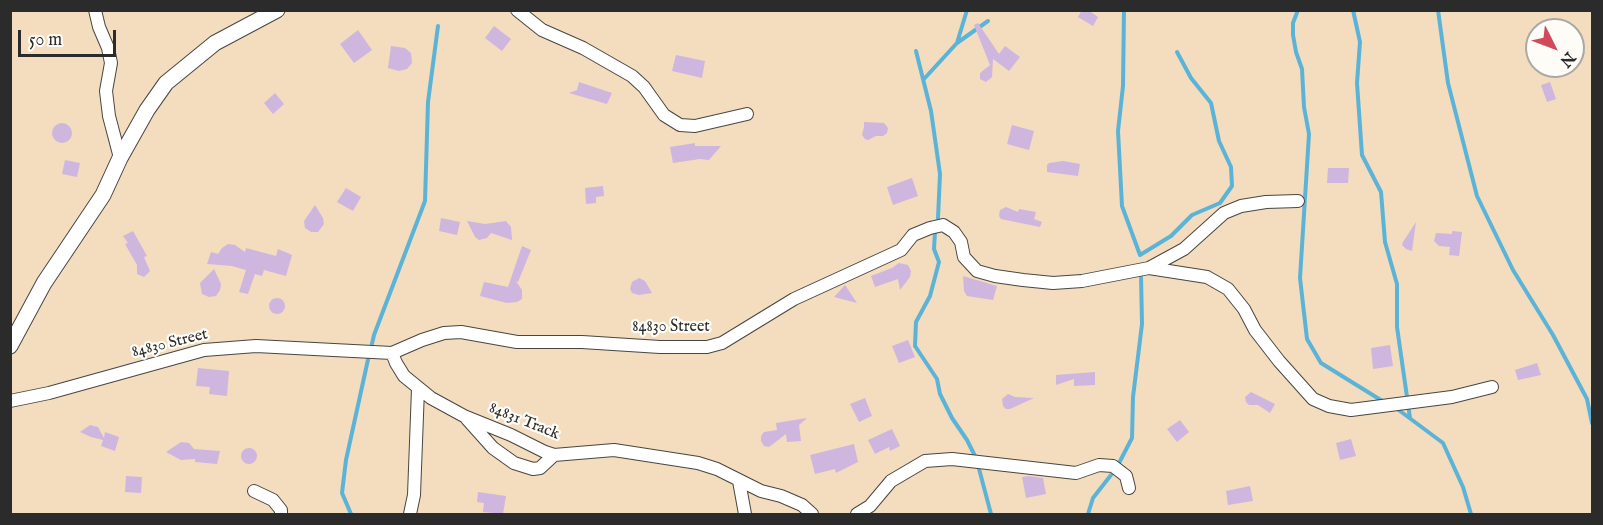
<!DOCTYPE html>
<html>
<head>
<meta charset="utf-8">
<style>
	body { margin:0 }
	#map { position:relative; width:1603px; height:525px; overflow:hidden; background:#f4dcbe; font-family:"IM FELL English",serif }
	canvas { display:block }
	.frame { position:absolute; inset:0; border:12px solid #2b2b2b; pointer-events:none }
	.north { position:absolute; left:1525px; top:18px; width:60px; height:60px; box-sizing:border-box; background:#fdfcf7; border:2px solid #a9a8a5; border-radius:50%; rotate:132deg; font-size:16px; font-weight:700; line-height:24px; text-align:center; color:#2b2b2b }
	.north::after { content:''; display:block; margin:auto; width:21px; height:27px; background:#d1495b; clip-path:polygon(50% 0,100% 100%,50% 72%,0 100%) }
	.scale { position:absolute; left:18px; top:30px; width:98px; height:27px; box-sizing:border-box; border:3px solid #2b2b2b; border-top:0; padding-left:8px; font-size:18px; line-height:21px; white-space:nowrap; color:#2b2b2b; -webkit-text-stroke:4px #fdfcf7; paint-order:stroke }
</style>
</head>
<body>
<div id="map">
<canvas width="1603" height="525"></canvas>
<div class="frame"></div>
<div class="north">N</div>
<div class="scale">50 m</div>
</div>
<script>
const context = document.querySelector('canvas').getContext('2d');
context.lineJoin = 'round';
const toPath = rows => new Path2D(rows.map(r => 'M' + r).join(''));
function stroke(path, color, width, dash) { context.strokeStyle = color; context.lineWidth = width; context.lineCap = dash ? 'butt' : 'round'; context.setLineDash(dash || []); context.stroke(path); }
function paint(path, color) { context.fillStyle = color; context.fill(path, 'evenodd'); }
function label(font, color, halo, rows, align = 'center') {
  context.font = font + ' "IM FELL English",serif'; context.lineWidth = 4.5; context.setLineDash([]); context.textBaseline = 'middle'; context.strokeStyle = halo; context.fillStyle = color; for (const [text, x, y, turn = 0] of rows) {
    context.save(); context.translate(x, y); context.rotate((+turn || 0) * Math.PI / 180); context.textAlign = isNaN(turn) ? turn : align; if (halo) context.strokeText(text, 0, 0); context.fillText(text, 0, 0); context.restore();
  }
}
stroke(toPath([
	[1124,10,1123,86,1118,131,1122,206,1140,255,1171,236,1192,215,1220,203,1232,186,1231,167,1219,141,1211,103,1191,78,1177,52],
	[1298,10,1293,23,1293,35,1296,52,1302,69,1304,107,1309,134,1300,278,1307,339,1321,363,1384,402],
	[1353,10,1360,42,1357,83,1362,155,1381,192,1385,242,1397,284,1397,327,1410,418],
	[1438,10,1448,83,1477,196,1513,270,1553,335,1587,399,1592,423],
	[957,43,988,21],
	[916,51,931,111,940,174,938,218],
	[924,79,957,43,967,10],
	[935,232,934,249,939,262,930,296,916,322,915,346,937,379,940,394,952,418,967,440,976,458],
	[371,348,374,335,425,201,428,102,438,26],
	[1396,408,1443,443,1463,487,1471,514],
	[978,465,991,514],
	[1118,465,1132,438,1133,397,1142,324,1141,275],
	[351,514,342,493,346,460,369,355],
	[1088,514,1093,498,1111,475]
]), '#5bb4d8', 4);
paint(toPath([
	[1082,10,1088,10,1098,17,1093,26,1078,17],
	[978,23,999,54,1005,46,1020,57,1009,71,993,59,992,77,986,82,980,79,980,73,990,65,974,25],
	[494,26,511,39,502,51,485,38],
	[358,30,372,50,354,63,340,44],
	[391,46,405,48,411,53,412,63,407,69,399,71,388,68],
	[676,55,705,61,702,78,672,71],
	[579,82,612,93,607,104,569,93,577,90],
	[1550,82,1556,99,1547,102,1541,85],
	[275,93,284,104,273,114,264,103],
	[864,122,884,123,888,128,887,133,883,136,876,136,868,140,865,139,862,135,864,127],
	'52 133a10 10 0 1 1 20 0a10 10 0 1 1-20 0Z',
	[1012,125,1034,131,1029,150,1007,144],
	[695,143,695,146,721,146,709,160,700,159,673,163,670,147],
	[65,160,80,163,77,177,62,174],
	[1063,161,1080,164,1078,176,1047,172,1047,165,1049,163],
	[1328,168,1349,168,1348,183,1327,183],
	[912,178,918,196,893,205,887,187],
	[603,186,604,196,596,197,596,203,586,204,585,188],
	[346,188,361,197,353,211,337,202],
	[315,205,323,218,324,224,318,232,311,232,305,228,304,221],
	[1006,207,1018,212,1019,209,1036,212,1034,219,1042,222,1040,227,1001,219,999,216,1000,210],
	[441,218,460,222,457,235,439,231],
	[467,221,485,224,506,221,511,227,512,240,491,233,487,238,479,240,475,237],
	[1416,222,1412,251,1406,249,1402,245,1403,242],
	[133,231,147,256,144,257,150,271,144,277,137,274,137,265,125,244,128,243,123,236],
	[1452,231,1462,232,1459,256,1449,255,1450,247,1439,246,1434,241,1436,233,1452,234],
	[228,244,235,245,245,252,246,248,276,256,278,249,292,255,286,276,264,270,262,276,255,274,248,294,239,292,246,270,232,266,207,264,211,252,218,254,222,248],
	[522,246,531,250,518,282,516,281,522,290,522,299,517,302,507,303,480,296,484,282,508,287],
	[899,263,908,265,911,271,910,277,900,290,898,279,875,287,871,276,892,268],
	[214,269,221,284,220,290,216,296,209,297,202,294,200,283],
	[963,276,997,286,993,300,967,296,964,291],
	[639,278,645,281,652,293,639,295,632,293,630,289,632,282],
	[845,285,857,303,834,297],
	'269 306a8 8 0 1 1 16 0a8 8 0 1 1-16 0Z',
	[908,340,915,357,899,363,892,346],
	[1390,345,1393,366,1373,369,1371,348],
	[1537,363,1541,375,1518,380,1515,370],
	[198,368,229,371,227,396,209,394,210,387,196,386],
	[1095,372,1095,385,1074,386,1074,379,1056,385,1056,375],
	[1251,392,1275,404,1270,413,1258,405,1249,405,1246,402,1245,397],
	[1008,394,1015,397,1034,398,1010,409,1006,409,1003,406,1002,399],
	[865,398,872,416,859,422,850,404],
	[807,418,799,425,801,441,787,442,786,434,769,447,764,446,761,441,761,436,764,432,777,430,776,423],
	[1180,420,1189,432,1177,442,1167,429],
	[90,425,98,427,104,438,105,432,119,437,115,451,101,446,103,440,91,437,80,432],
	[892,429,900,446,890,451,889,447,875,454,868,440],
	[1351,439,1356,456,1340,460,1336,443],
	[181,442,189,443,194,449,220,451,217,464,195,462,195,459,181,460,166,452],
	[854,444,858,462,836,473,835,469,815,474,810,455],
	'241 456a8 8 0 1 1 16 0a8 8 0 1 1-16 0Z',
	[126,476,142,477,141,493,125,492],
	[1029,476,1043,478,1046,494,1026,498,1022,477],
	[1250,486,1253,501,1228,505,1226,491],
	[478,492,506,496,503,514,483,512,484,503,477,502]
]), '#cfb6df');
const minor = toPath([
	[95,10,99,27,108,48,111,63,106,91,109,116,120,158],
	[517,10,542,30,583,48,632,76,644,87,664,115,680,125,695,126,747,114],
	[1149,268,1207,277,1228,289,1244,309,1255,330,1279,361,1313,399,1329,406,1351,410,1452,397,1492,387],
	[392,353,396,363,404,376,431,398,464,416,511,435,545,452,554,455,614,450,698,463,717,469,761,491,781,496,802,505,812,514],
	[10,401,49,393,204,350,256,346,392,353,422,340,444,333,461,332,517,342,582,342,660,347,707,347,722,343,794,299,901,250,913,235,930,228,943,225,954,232,961,242,964,257,977,271,995,276,1023,280,1053,283,1082,281,1149,268,1184,249,1224,213,1241,206,1266,202,1298,201],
	[467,419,493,448,514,463,533,469,540,468,554,455],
	[739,481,745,514],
	[254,491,273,500,281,510,281,514],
	[410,514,414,495,418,389],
	[857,514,870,506,891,481,925,461,952,459,1076,473,1099,465,1113,466,1126,476,1129,488]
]);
const tertiary = toPath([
	[10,346,44,283,103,195,120,158,147,110,166,83,215,43,277,10]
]);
stroke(minor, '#494641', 14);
stroke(tertiary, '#494641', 17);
stroke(minor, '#fff', 12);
stroke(tertiary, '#fff', 15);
label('16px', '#2b2b2b', '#fdfcf7', [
	["84830 Street",671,328],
	["84830 Street",170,344,-14],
	["84831 Track",524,422,22]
]);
</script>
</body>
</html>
